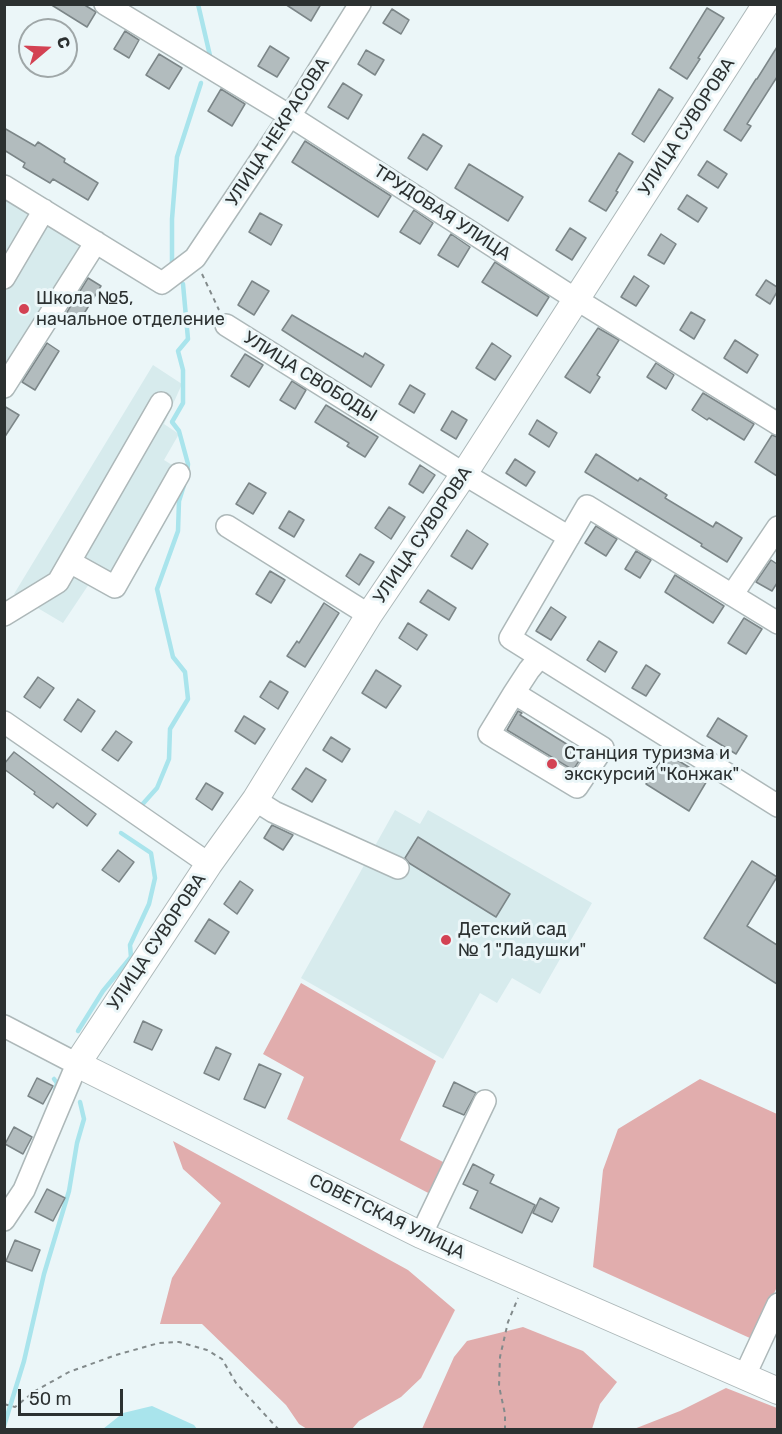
<!DOCTYPE html>
<html>
<head>
<meta charset="utf-8">
<style>
	body { margin:0 }
	#map { position:relative; width:782px; height:1434px; overflow:hidden; background:#ebf6f8; font-family:Rubik,sans-serif }
	canvas { display:block }
	.frame { position:absolute; inset:0; border:6px solid #2c3131; pointer-events:none }
	.north { position:absolute; left:18px; top:18px; width:60px; height:60px; box-sizing:border-box; background:#ebf6f8; border:2px solid #9fa7a8; border-radius:50%; rotate:71deg; font-size:16px; font-weight:700; line-height:24px; text-align:center; color:#2c3131 }
	.north::after { content:''; display:block; margin:auto; width:21px; height:27px; background:#d34253; clip-path:polygon(50% 0,100% 100%,50% 72%,0 100%) }
	.scale { position:absolute; left:18px; top:1389px; width:105px; height:27px; box-sizing:border-box; border:3px solid #2c3131; border-top:0; padding-left:8px; font-size:18px; line-height:21px; white-space:nowrap; color:#2c3131; -webkit-text-stroke:4px #ebf6f8; paint-order:stroke }
</style>
</head>
<body>
<div id="map">
<canvas width="782" height="1434"></canvas>
<div class="frame"></div>
<div class="north">С</div>
<div class="scale">50 m</div>
</div>
<script>
const context = document.querySelector('canvas').getContext('2d');
context.lineJoin = 'round';
function paint(path, color) { context.fillStyle = color; context.fill(path, 'evenodd'); }
const toPath = rows => new Path2D(rows.map(r => 'M' + r).join(''));
function stroke(path, color, width, dash) { context.strokeStyle = color; context.lineWidth = width; context.lineCap = dash ? 'butt' : 'round'; context.setLineDash(dash || []); context.stroke(path); }
function label(font, color, halo, rows, align = 'center') {
  context.font = font + ' Rubik,sans-serif'; context.lineWidth = 6; context.setLineDash([]); context.textBaseline = 'middle'; context.strokeStyle = halo; context.fillStyle = color; for (const [text, x, y, turn = 0] of rows) {
    context.save(); context.translate(x, y); context.rotate((+turn || 0) * Math.PI / 180); context.textAlign = isNaN(turn) ? turn : align; if (halo) context.strokeText(text, 0, 0); context.fillText(text, 0, 0); context.restore();
  }
}
paint(toPath([
	[5,200,82,245,5,373],
	[153,365,182,384,164,424,179,434,164,460,177,468,106,589,91,581,63,623,14,594],
	[395,810,420,824,428,810,592,903,540,994,512,978,497,1003,480,993,443,1059,301,978]
]), '#d7ebed');
paint(toPath([
	[301,983,436,1061,400,1140,447,1164,434,1196,287,1119,304,1077,263,1054],
	[700,1079,777,1114,777,1287,752,1339,593,1267,603,1170,618,1129],
	[173,1141,408,1270,455,1310,421,1378,401,1397,359,1421,352,1429,307,1429,299,1424,286,1405,202,1324,160,1324,172,1278,221,1203,183,1169],
	[523,1327,583,1351,617,1382,600,1404,592,1429,422,1429,454,1357,467,1341],
	[726,1388,777,1408,777,1429,634,1429,680,1411]
]), '#e1adad');
paint(toPath([
	[152,1406,194,1425,197,1429,103,1429,123,1413]
]), '#a9e4ec');
stroke(toPath([
	[198,4,211,60],
	[172,266,172,219,177,157,201,83],
	[183,284,188,339,178,351,183,370,183,403,172,422,179,431,188,464,187,474],
	[140,807,157,788,169,759,170,729,188,699,185,672,173,657,157,589,178,531,179,501,184,485],
	[78,1031,103,991,131,957,130,945,149,904,155,878,151,853,121,833],
	[54,1079,57,1083,55,1090],
	[4,1426,24,1361,44,1274,69,1191,77,1143,84,1119,80,1102]
]), '#a9e4ec', 4.5);
const building = toPath([
	[50,4,83,4,96,12,87,27,50,4],
	[285,4,321,4,311,21,285,4],
	[707,8,724,18,698,58,700,59,687,79,670,68,707,8],
	[392,9,409,20,401,34,383,23,392,9],
	[125,31,139,40,129,58,114,49,125,31],
	[270,46,289,58,277,77,258,66,270,46],
	[777,47,777,77,747,124,751,126,741,141,724,130,756,79,757,79,777,47],
	[366,50,384,60,375,75,358,64,366,50],
	[159,54,182,68,169,89,146,75,159,54],
	[343,83,362,95,348,119,328,107,343,83],
	[221,89,245,104,232,126,208,111,221,89],
	[659,89,673,98,644,142,632,134,659,89],
	[4,128,35,146,38,142,65,159,64,162,98,183,88,200,53,179,50,183,23,167,25,163,4,150,4,128],
	[423,134,442,146,427,170,408,158,423,134],
	[305,141,391,196,378,217,292,162,305,141],
	[619,153,633,162,616,191,618,192,606,211,589,201,619,153],
	[707,161,727,174,718,188,698,175,707,161],
	[469,164,523,197,508,221,455,188,469,164],
	[687,195,707,208,698,222,678,209,687,195],
	[414,210,433,223,420,244,400,232,414,210],
	[260,213,282,225,271,245,249,232,260,213],
	[570,228,586,238,572,260,556,250,570,228],
	[451,234,470,247,458,267,438,255,451,234],
	[661,234,676,244,664,264,648,255,661,234],
	[495,262,549,297,537,316,482,282,495,262],
	[634,276,649,286,636,306,621,297,634,276],
	[88,278,101,286,77,325,64,317,88,278],
	[766,280,777,287,777,292,770,304,756,295,766,280],
	[252,281,269,291,254,315,238,305,252,281],
	[691,312,705,320,694,339,680,330,691,312],
	[292,315,363,357,365,353,384,365,371,387,282,330,292,315],
	[598,328,619,340,597,375,600,377,590,393,565,377,598,328],
	[735,340,758,355,747,373,724,358,735,340],
	[47,343,59,351,35,390,22,382,47,343],
	[492,343,511,356,495,380,476,368,492,343],
	[245,354,263,365,249,387,231,376,245,354],
	[656,363,674,375,666,389,647,377,656,363],
	[292,381,306,390,295,409,280,400,292,381],
	[410,385,425,394,414,413,399,404,410,385],
	[703,393,754,424,744,440,709,418,707,420,692,410,703,393],
	[326,405,378,437,365,457,347,446,349,443,315,422,326,405],
	[4,406,19,415,4,438,4,406],
	[452,411,467,420,456,439,441,430,452,411],
	[537,420,557,433,549,447,529,434,537,420],
	[772,435,777,437,777,476,755,462,772,435],
	[596,454,638,481,640,478,667,495,665,498,713,527,716,522,742,538,727,562,701,546,702,544,585,472,596,454],
	[515,459,535,472,526,486,506,473,515,459],
	[420,465,435,475,423,493,409,484,420,465],
	[249,483,266,493,253,514,236,504,249,483],
	[389,507,405,517,391,539,375,528,389,507],
	[289,511,304,520,294,537,279,528,289,511],
	[596,526,617,539,606,556,585,543,596,526],
	[467,530,488,544,472,569,451,556,467,530],
	[636,551,651,560,640,578,625,569,636,551],
	[360,554,374,562,359,585,346,576,360,554],
	[771,560,777,564,777,583,772,591,756,582,771,560],
	[270,571,285,580,271,603,256,594,270,571],
	[675,575,724,606,713,623,665,592,675,575],
	[428,590,456,608,449,620,420,602,428,590],
	[324,603,339,613,305,667,287,656,297,641,299,643,324,603],
	[551,607,566,617,551,640,536,631,551,607],
	[744,618,762,629,746,654,728,643,744,618],
	[408,623,427,635,417,650,399,638,408,623],
	[599,641,617,652,605,672,587,660,599,641],
	[646,665,660,674,646,696,632,688,646,665],
	[376,670,401,686,386,708,362,693,376,670],
	[38,677,54,688,40,708,24,697,38,677],
	[270,681,288,692,278,709,260,697,270,681],
	[78,699,95,711,81,732,64,720,78,699],
	[518,711,522,713,520,715,581,753,583,751,585,752,573,770,507,730,518,711],
	[244,716,265,729,255,744,235,731,244,716],
	[718,718,747,736,736,754,707,736,718,718],
	[116,731,132,742,118,761,102,750,116,731],
	[331,737,350,749,342,762,323,750,331,737],
	[14,752,96,814,87,826,57,803,53,808,34,794,35,792,4,769,4,764,14,752],
	[666,753,708,779,689,811,646,784,666,753],
	[306,768,326,780,312,802,292,789,306,768],
	[206,783,223,793,212,810,196,799,206,783],
	[272,825,293,835,283,850,264,838,272,825],
	[418,837,510,894,496,917,409,863,405,858,418,837],
	[118,850,134,862,119,882,102,870,118,850],
	[752,861,777,877,747,926,777,945,777,984,704,938,752,861],
	[240,881,253,890,237,914,224,904,240,881],
	[209,919,229,932,215,954,195,941,209,919],
	[143,1021,162,1030,152,1050,134,1042,143,1021],
	[216,1047,231,1054,219,1080,204,1073,216,1047],
	[259,1064,281,1074,265,1108,244,1099,259,1064],
	[37,1078,53,1086,43,1104,28,1096,37,1078],
	[454,1082,476,1093,464,1115,443,1106,454,1082],
	[14,1127,32,1137,23,1154,5,1144,14,1127],
	[473,1164,494,1175,490,1183,535,1205,522,1233,470,1208,478,1191,463,1184,473,1164],
	[47,1189,65,1198,53,1221,35,1212,47,1189],
	[540,1198,559,1208,552,1222,533,1213,540,1198],
	[15,1240,40,1250,32,1271,6,1261,15,1240]
]);
paint(building, '#b2bcbe');
stroke(building, '#7c8688', 1.5);
const minor = toPath([
	[105,4,290,116,563,291,778,424],
	[4,186,162,283,195,258,290,116,360,4],
	[4,278,44,210],
	[226,325,464,474,569,537],
	[4,387,96,242],
	[227,526,369,615],
	[70,562,115,587,179,474],
	[732,595,778,527],
	[4,615,58,582,161,403],
	[778,623,587,506,510,638,778,806],
	[514,693,603,748,577,787,489,734,514,693,529,670,540,657],
	[4,722,209,864],
	[255,800,274,812,398,868],
	[4,1026,77,1064,24,1190,4,1220],
	[421,1235,485,1101],
	[744,1377,778,1304]
]);
const major = toPath([
	[766,4,464,474,369,615,255,800,209,864,77,1064,421,1235,778,1391]
]);
stroke(minor, '#adb8b9', 24);
stroke(major, '#adb8b9', 28);
stroke(toPath([
	[202,274,219,310],
	[4,1404,15,1407,35,1391,69,1372,116,1355,159,1343,179,1342,207,1350,222,1359,236,1383,279,1430],
	[505,1430,505,1414,499,1386,500,1357,508,1322,518,1298]
]), '#828a8b', 2, [4.5, 4.5]);
stroke(minor, '#fff', 21);
stroke(major, '#fff', 26);
for (const [x, y, r, color] of [
	[24,309,6,"#d34253"],
	[552,764,6,"#d34253"],
	[446,940,6,"#d34253"]
]) { const dot = new Path2D(); dot.arc(x, y, r, 0, 2 * Math.PI); context.fillStyle = color; context.fill(dot); stroke(dot, '#ebf6f8', 2); }
label('18px', '#2c3131', '#ebf6f8', [
	["УЛИЦА СУВОРОВА",687,127,-57],
	["УЛИЦА НЕКРАСОВА",278,132,-57],
	["ТРУДОВАЯ УЛИЦА",442,213,33],
	["УЛИЦА СВОБОДЫ",310,377,32],
	["УЛИЦА СУВОРОВА",423,535,-56],
	["УЛИЦА СУВОРОВА",157,942,-56],
	["СОВЕТСКАЯ УЛИЦА",387,1217,26]
]);
label('18px', '#2c3131', '#ebf6f8', [
	["Школа №5,",36,299],
	["начальное отделение",36,320],
	["Станция туризма и",564,754],
	["экскурсий \"Конжак\"",564,775],
	["Детский сад",458,930],
	["№ 1 \"Ладушки\"",458,951]
], 'left');
</script>
</body>
</html>
